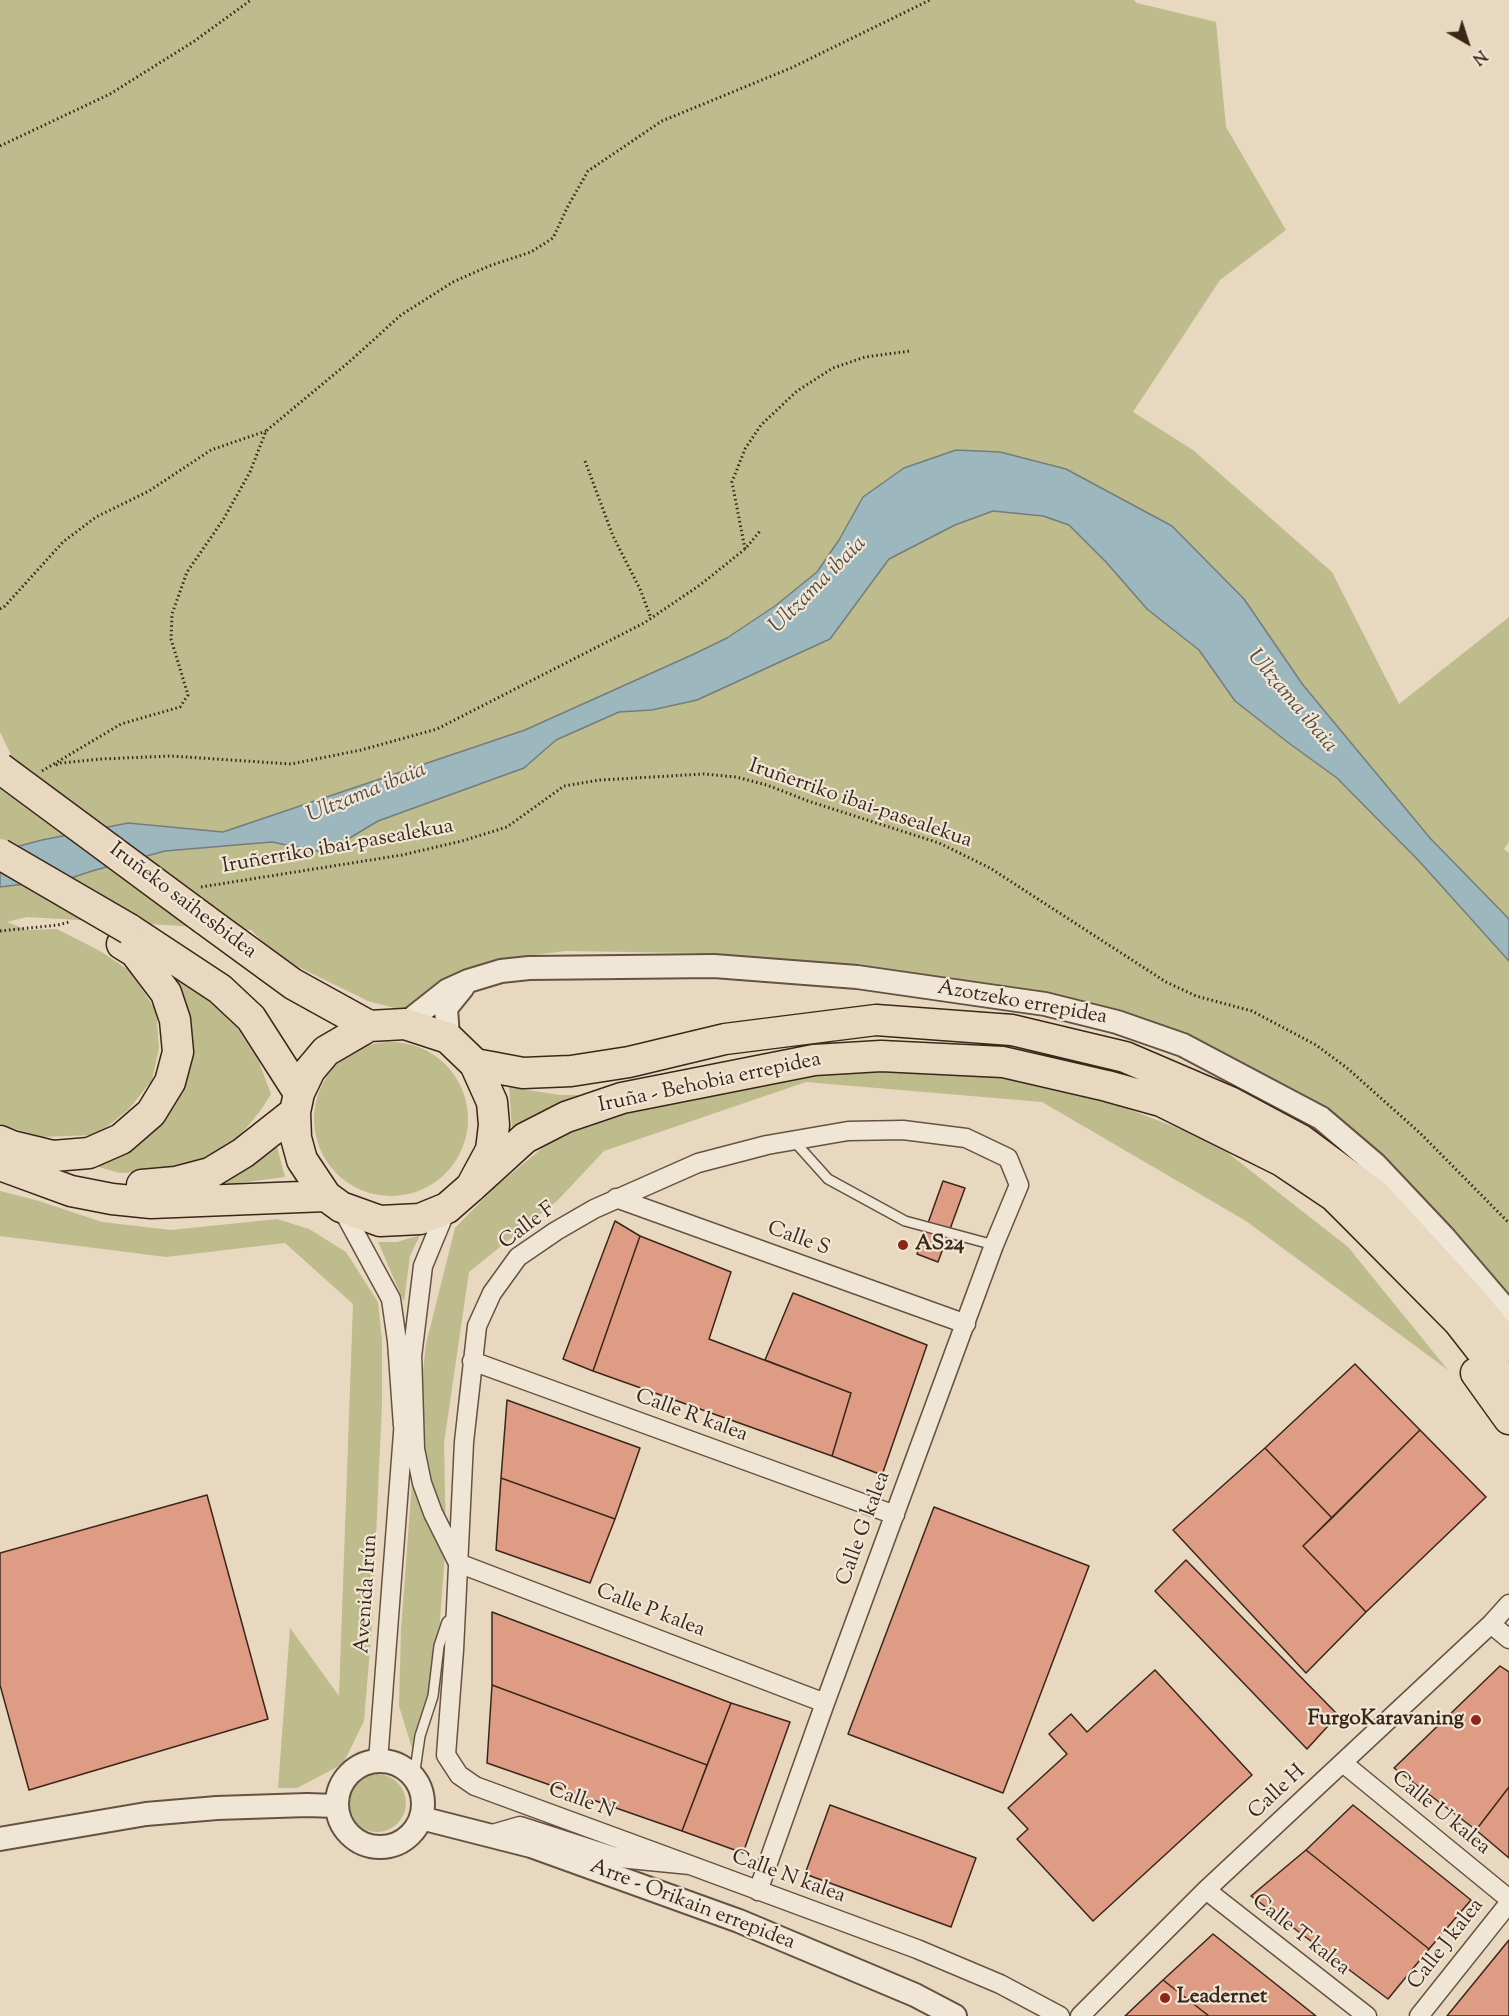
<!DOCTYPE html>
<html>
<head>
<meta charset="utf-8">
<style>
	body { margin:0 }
	#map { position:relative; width:1509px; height:2016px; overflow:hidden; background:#e8d8bf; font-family:"Sorts Mill Goudy",serif }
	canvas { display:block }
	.north { position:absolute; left:1437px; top:12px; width:60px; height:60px; -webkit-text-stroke:4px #f0e6d5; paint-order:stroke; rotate:141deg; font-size:16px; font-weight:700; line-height:24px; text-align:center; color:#3b261a }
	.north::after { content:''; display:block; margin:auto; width:21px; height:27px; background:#3b261a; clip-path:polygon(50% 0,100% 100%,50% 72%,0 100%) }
</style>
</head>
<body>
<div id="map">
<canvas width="1509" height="2016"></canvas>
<div class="north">N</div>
</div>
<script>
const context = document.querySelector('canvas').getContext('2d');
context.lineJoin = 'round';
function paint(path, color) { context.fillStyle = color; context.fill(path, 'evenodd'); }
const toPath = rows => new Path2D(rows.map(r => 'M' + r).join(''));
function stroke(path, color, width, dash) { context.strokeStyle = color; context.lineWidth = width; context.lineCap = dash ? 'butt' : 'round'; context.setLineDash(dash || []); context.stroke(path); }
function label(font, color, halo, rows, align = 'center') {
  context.font = font + ' "Sorts Mill Goudy",serif'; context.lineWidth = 4.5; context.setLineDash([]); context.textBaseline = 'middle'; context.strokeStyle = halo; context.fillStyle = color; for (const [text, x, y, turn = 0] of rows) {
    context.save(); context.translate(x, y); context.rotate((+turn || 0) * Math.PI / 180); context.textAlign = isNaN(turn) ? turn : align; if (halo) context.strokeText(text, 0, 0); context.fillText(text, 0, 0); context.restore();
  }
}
paint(toPath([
	[0,0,1134,0,1137,3,1216,22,1226,127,1286,230,1220,280,1133,412,1193,450,1332,572,1399,704,1509,617,1509,842,1504,849,1509,853,1509,1346,1321,1118,1117,1022,864,978,694,953,566,951,492,960,402,1010,368,1001,278,957,251,930,27,917,7,922,27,930,57,929,100,951,129,970,156,1010,159,1048,152,1080,129,1109,97,1135,41,1137,0,1124,0,764,11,755,0,732],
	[160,966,211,1002,236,1026,259,1062,271,1094,261,1110,228,1150,201,1160,162,1171,120,1173,88,1164,162,1120,188,1078,190,1028],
	'314 1119a77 77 0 1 1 154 0a77 77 0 1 1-154 0Z',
	[974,1066,1097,1097,1214,1142,1348,1247,1448,1370,1246,1221,1042,1102,806,1082,604,1151,557,1201,469,1272,444,1443,446,1540,435,1686,416,1761,399,1706,401,1630,415,1442,426,1344,455,1228,493,1189,570,1125,651,1103,810,1073],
	[509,1087,560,1095,586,1095,534,1115,512,1128],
	[276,1143,285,1177,216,1186],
	[0,1191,39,1201,102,1222,171,1230,277,1219,309,1229,346,1252,378,1302,382,1340,382,1404,372,1625,364,1721,343,1764,297,1788,278,1788,290,1628,339,1696,353,1304,285,1243,166,1257,0,1236],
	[420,1235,410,1256,404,1302,378,1242,397,1242],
	'348 1803a29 29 0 1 1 58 0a29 29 0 1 1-58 0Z'
]), '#bebc8c');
const water = toPath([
	[956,450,1000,452,1066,469,1172,526,1244,599,1303,685,1430,838,1509,919,1509,961,1419,861,1337,778,1290,744,1235,701,1199,650,1147,609,1106,562,1069,525,1043,516,993,511,955,525,889,559,830,639,697,700,652,710,619,712,556,740,524,768,378,821,348,839,321,852,272,842,165,851,92,871,68,879,0,887,0,851,42,840,128,823,223,832,525,730,694,654,727,638,775,606,817,572,839,540,863,497,904,468,956,450]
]);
paint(water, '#9cb7bd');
stroke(water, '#757d7c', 1.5);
const building = toPath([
	[943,1181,965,1188,938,1262,917,1254,943,1181],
	[615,1221,640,1236,593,1371,563,1359,615,1221],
	[640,1236,731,1272,709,1339,851,1393,832,1456,593,1371,640,1236],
	[793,1293,927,1345,882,1475,832,1456,851,1393,765,1360,793,1293],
	[1355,1364,1420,1430,1332,1518,1265,1448,1355,1364],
	[507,1400,640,1448,615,1519,501,1478,507,1400],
	[1420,1430,1486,1497,1366,1612,1303,1546,1420,1430],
	[1265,1448,1332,1518,1303,1546,1366,1612,1306,1673,1173,1530,1265,1448],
	[501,1478,615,1519,590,1583,496,1550,501,1478],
	[207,1495,268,1719,29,1790,0,1685,0,1553,207,1495],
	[934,1507,1089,1566,1003,1793,848,1734,934,1507],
	[1186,1560,1338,1715,1307,1749,1155,1591,1186,1560],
	[492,1612,731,1703,707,1765,492,1685,492,1612],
	[1500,1666,1509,1672,1509,1787,1476,1830,1394,1768,1500,1666],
	[1155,1670,1252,1775,1093,1921,1017,1839,1028,1829,1008,1808,1067,1754,1049,1734,1071,1714,1087,1732,1155,1670],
	[492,1685,707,1765,682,1831,487,1763,492,1685],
	[731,1703,790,1722,743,1853,682,1831,731,1703],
	[1509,1787,1509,1858,1476,1830,1509,1787],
	[830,1805,976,1858,951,1927,805,1874,830,1805],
	[1353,1805,1471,1900,1429,1949,1306,1850,1353,1805],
	[1306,1850,1429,1949,1388,1999,1251,1896,1306,1850],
	[1213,1934,1316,2016,1209,2016,1163,1980,1213,1934],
	[1509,1940,1509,2016,1447,2016,1509,1940],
	[1163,1980,1209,2016,1125,2016,1163,1980]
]);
paint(building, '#df9c84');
stroke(building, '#3b261a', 1.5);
const service = toPath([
	[793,1140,828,1179,905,1221,994,1245],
	[414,1777,420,1736,433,1696,439,1646,447,1622,452,1618]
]);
const minor = toPath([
	[616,1198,966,1324],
	[341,1207,391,1299,397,1341,403,1426],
	[412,1353,415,1449,422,1483,433,1513,458,1563,825,1703],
	[472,1361,895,1515],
	[411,1365,423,1266,447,1208],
	[1491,1624,1509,1639],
	[378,1761,404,1420],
	[1343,1763,1509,1899],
	[489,1835,520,1826,619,1858,690,1865,917,1949,1000,1984,1060,2016],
	[690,1865,475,1786,459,1775,446,1755,454,1650,464,1442,477,1326,492,1293,518,1257,556,1231,594,1209,698,1163,767,1145,848,1131,903,1130,966,1138,1008,1158,1019,1185,994,1245,825,1703,758,1891],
	[1206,1890,1367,2016],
	[1080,2016,1206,1890,1491,1624,1509,1604],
	[1419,2016,1509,1903]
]);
const tertiary = toPath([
	[405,1024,448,990,468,981,501,971,529,968,714,966,857,977,1045,1004,1117,1022,1183,1045,1321,1118,1375,1164,1443,1236,1509,1313],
	[448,1038,446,1008,463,987],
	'337 1804a43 43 0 1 1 86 0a43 43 0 1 1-86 0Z',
	[421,1818,531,1846,739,1921,915,1995,955,2016],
	[0,1839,146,1814,217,1808,307,1805,336,1806]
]);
const trunk = toPath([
	[204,919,293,984,369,1026],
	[129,929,220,989,251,1018,299,1093],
	[475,1064,523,1073,571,1071,629,1062,725,1039,876,1020,1012,1030,1125,1057,1230,1102,1301,1140,1375,1195,1474,1303,1509,1346],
	[0,1141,12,1146,53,1156,89,1153,121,1139,151,1113,170,1082,178,1052,175,1020,166,993,135,952,122,944],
	[0,1165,71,1191,112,1199,151,1203,326,1196],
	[142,1185,176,1182,210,1173,243,1153,295,1112],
	[471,1187,491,1150,494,1125,492,1102,475,1064,448,1038,405,1024,369,1026,326,1051,310,1070,299,1093,295,1112,296,1138,302,1160,326,1196,341,1207,380,1221,420,1219,447,1208,471,1187,525,1138,566,1117,622,1098,814,1060,881,1056,1003,1062,1107,1086,1161,1101,1282,1161,1334,1196,1355,1217,1459,1322,1509,1386],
	[1476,1373,1509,1419]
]);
stroke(service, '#665243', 12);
stroke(minor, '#665243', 21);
stroke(tertiary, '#665243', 26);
stroke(trunk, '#3b261a', 33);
stroke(toPath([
	[0,146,110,94,193,42,251,0],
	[585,461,613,536,640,589,651,618],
	[745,549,732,482,745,449,761,425,797,391,833,368,865,357,910,351],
	[0,609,4,607,63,542,96,517,149,491,211,450,266,431],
	[56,765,61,763,101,759,171,756,291,764,361,750,437,729,644,623,700,585,745,549,761,530],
	[42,771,121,724,180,707,188,695,171,639,172,614,187,572,223,520,250,472,266,431,349,362,401,315,453,282,489,266,531,252,553,238,568,206,588,171,662,121,791,68,930,0],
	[201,887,402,855,462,841,507,827,564,786,600,780,704,774,736,777,767,785,808,801,939,843,990,868,1166,982,1196,996,1252,1011,1316,1045,1347,1068,1420,1133,1509,1223],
	[0,931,58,925,69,922]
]), '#3b261a', 3, [1.5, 3]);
stroke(service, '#f0e6d5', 9);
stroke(minor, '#f0e6d5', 18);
stroke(tertiary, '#f0e6d5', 22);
stroke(trunk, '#e8d8bf', 30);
const trunkBridge = toPath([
	[0,768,204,919],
	[0,854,129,929]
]);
stroke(trunkBridge, '#3b261a', 33, []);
stroke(trunkBridge, '#e8d8bf', 30);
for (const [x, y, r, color] of [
	[903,1245,6,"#8f2418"],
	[1476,1720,6,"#8f2418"],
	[1165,1998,6,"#8f2418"]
]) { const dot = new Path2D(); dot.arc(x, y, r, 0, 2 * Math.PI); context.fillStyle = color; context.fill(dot); stroke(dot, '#f0e6d5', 2); }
label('21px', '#3b261a', '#f0e6d5', [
	["Iruñerriko ibai-pasealekua",860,805,19],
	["Iruñerriko ibai-pasealekua",338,848,-10],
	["Iruñeko saihesbidea",182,902,37],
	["Azotzeko errepidea",1022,1004,10],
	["Iruña - Behobia errepidea",710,1084,-12],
	["Calle F",528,1227,-37],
	["Calle S",798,1240,20],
	["Calle R kalea",691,1417,20],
	["Calle G kalea",865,1529,-70],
	["Avenida Irún",368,1594,-86],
	["Calle P kalea",650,1612,21],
	["Calle H",1278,1793,-43],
	["Calle N",581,1802,20],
	["Calle U kalea",1440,1814,39],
	["Calle N kalea",788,1878,20],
	["Arre - Orikain errepidea",692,1906,21],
	["Calle T kalea",1300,1936,38],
	["Calle J kalea",1447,1945,-52]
]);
label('bold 21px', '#3b261a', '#f0e6d5', [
	["AS24",915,1245],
	["FurgoKaravaning",1464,1720,"right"],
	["Leadernet",1177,1998]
], 'left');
label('italic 22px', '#534a43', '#f0e6d5', [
	["Ultzama ibaia",819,586,-45],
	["Ultzama ibaia",1291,702,50],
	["Ultzama ibaia",367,794,-22]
]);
</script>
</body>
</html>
